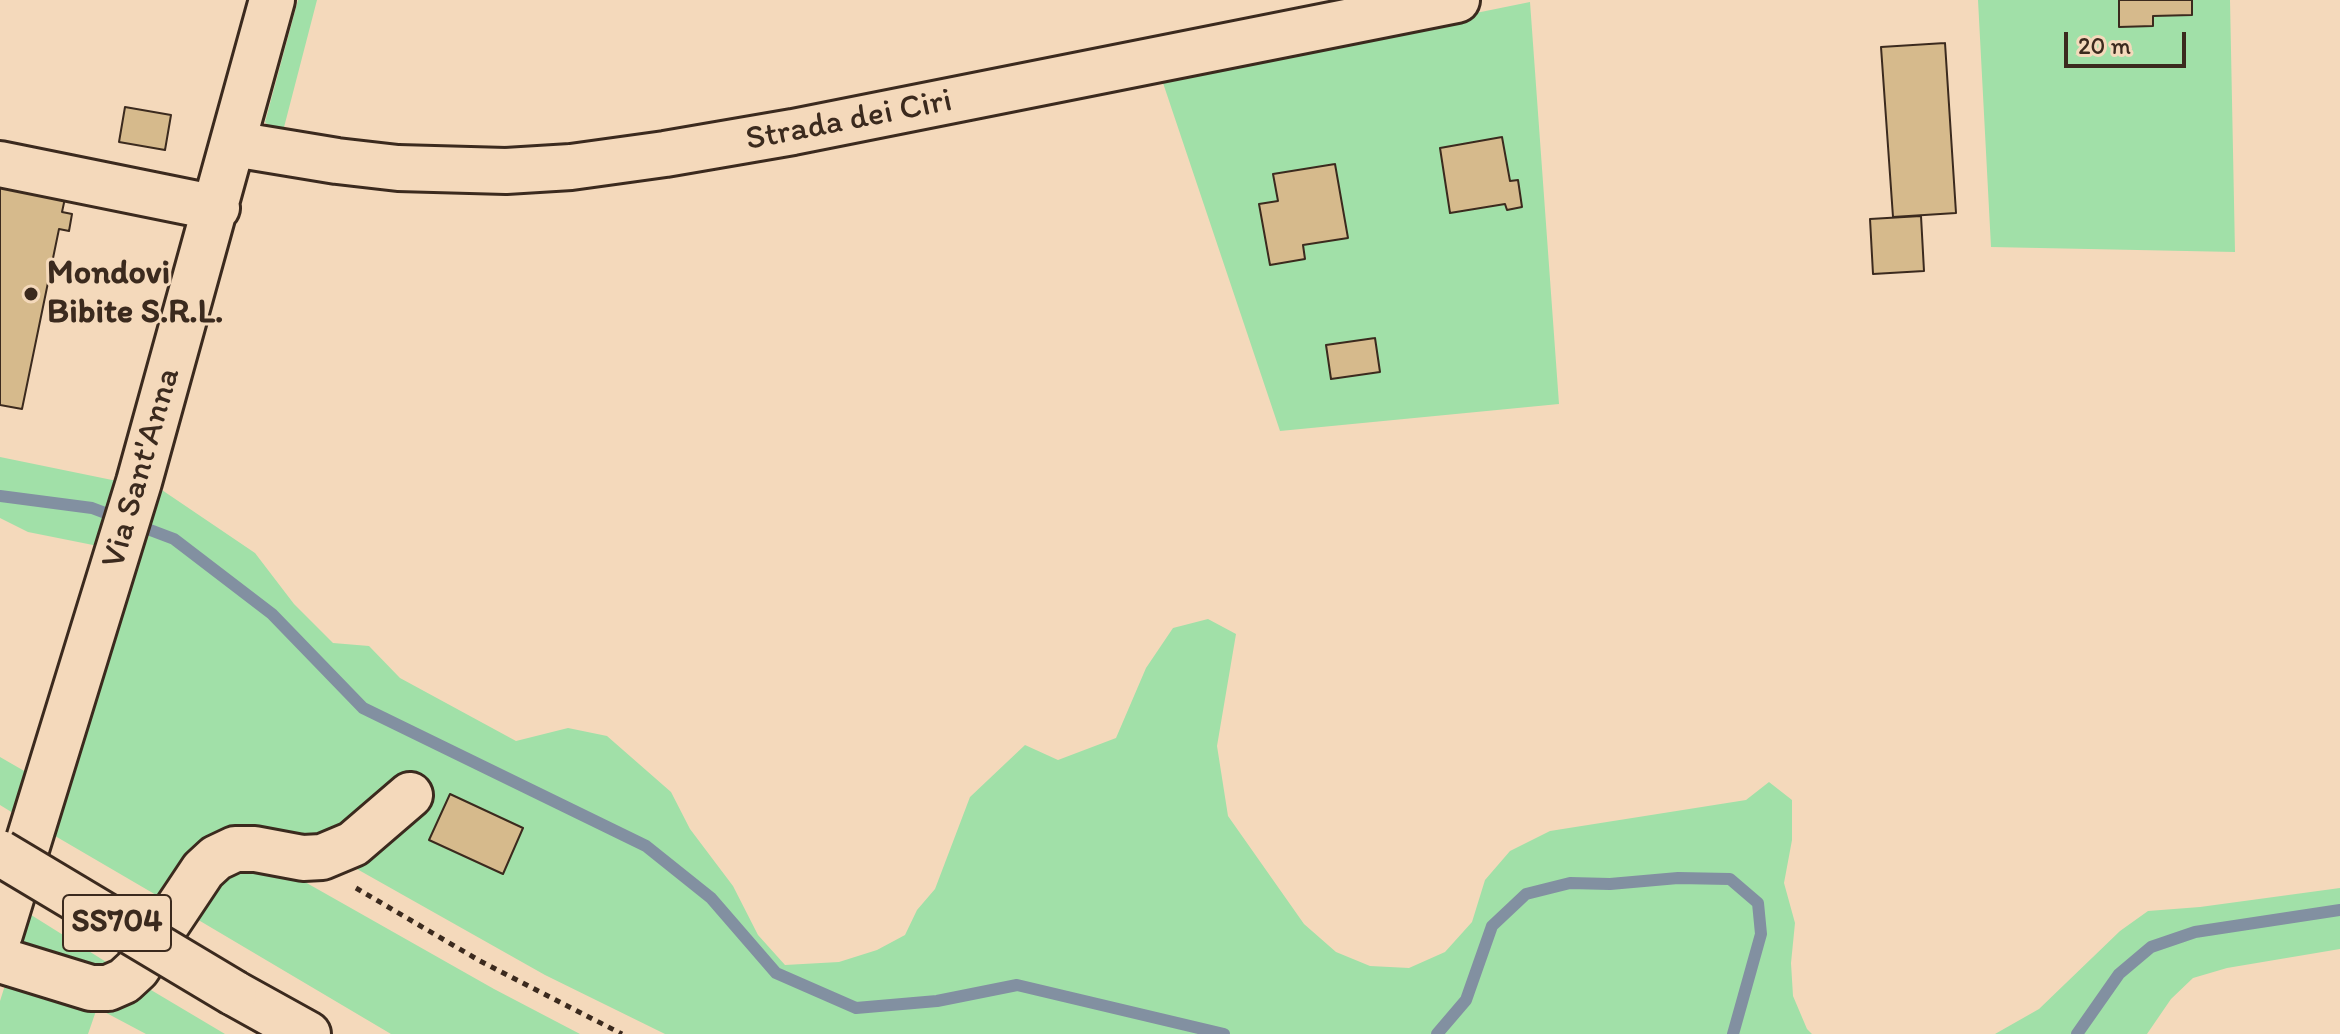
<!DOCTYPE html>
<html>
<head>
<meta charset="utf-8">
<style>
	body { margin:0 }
	#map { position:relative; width:2340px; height:1034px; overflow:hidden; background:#f4d9bb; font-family:Itim,sans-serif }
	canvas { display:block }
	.scale { position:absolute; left:2064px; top:32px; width:122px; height:36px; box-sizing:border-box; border:4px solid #3b2a1e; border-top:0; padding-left:10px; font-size:24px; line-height:28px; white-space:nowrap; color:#3b2a1e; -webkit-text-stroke:6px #f4d9bb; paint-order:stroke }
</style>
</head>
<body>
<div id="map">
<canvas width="2340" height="1034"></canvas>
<div class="scale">20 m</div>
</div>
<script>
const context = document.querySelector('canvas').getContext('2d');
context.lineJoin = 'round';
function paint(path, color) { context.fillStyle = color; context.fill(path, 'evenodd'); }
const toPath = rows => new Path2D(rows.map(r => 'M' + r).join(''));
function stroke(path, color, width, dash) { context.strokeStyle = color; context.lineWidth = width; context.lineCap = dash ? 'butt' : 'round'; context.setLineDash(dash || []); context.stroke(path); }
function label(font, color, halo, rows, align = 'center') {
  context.font = font + ' Itim,sans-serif'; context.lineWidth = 6; context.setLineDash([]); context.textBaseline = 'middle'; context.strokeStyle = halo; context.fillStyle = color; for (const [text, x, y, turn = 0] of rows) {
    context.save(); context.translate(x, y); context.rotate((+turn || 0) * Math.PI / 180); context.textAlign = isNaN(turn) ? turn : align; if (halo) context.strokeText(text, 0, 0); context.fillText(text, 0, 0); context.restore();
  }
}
paint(toPath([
	[298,0,317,0,282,135,274,132,265,122],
	[1978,0,2230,0,2235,252,1991,247],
	[1530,2,1559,404,1280,431,1161,77],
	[0,457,117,481,98,546,28,532,0,518],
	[156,486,255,553,294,604,333,643,369,646,400,678,516,741,568,728,607,736,671,792,690,829,733,886,758,935,785,965,839,962,877,950,905,935,917,910,935,889,970,797,1025,745,1058,760,1116,738,1146,668,1173,628,1208,619,1236,634,1217,746,1228,816,1304,924,1336,952,1370,966,1409,968,1445,952,1472,922,1485,880,1510,851,1550,831,1746,800,1769,782,1792,800,1792,840,1784,883,1795,923,1791,963,1793,996,1807,1029,1812,1034,665,1034,545,975,309,842,277,830,243,828,163,899,50,833],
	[0,757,26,772,13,813,0,805],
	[241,867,289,873,494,989,580,1034,391,1034,195,918,228,872],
	[2340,888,2340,949,2227,968,2193,978,2171,999,2147,1034,1995,1034,2039,1009,2120,931,2148,911,2200,907],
	[28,913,111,965,96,974,17,947],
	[7,979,97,1007,151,990,225,1034,146,1034,97,1008,88,1034,0,1034,0,1001]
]), '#a1e0a8');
stroke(toPath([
	[0,496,92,508,174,539,272,614,363,708,646,846,711,898,776,973,856,1008,937,1001,1017,985,1224,1034],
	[1437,1034,1466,1000,1492,926,1526,894,1570,883,1610,884,1678,878,1730,879,1758,903,1761,934,1733,1034],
	[2077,1034,2119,974,2151,947,2195,932,2340,910]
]), '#8290a1', 12);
const building = toPath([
	[2119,0,2192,0,2192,15,2153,16,2153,26,2119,27,2119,0],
	[1945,43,1956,213,1893,217,1881,47,1945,43],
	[125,107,171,115,165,150,119,142,125,107],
	[1502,137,1510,181,1518,180,1522,207,1507,210,1505,204,1450,213,1440,148,1502,137],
	[1335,164,1348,238,1303,245,1305,259,1270,265,1259,204,1278,201,1273,174,1335,164],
	[0,175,67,189,62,212,72,214,69,231,59,229,22,409,0,405,0,175],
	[1921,216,1924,271,1873,274,1870,219,1921,216],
	[1375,338,1380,372,1331,379,1326,345,1375,338],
	[450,794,523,828,503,874,429,840,450,794]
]);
paint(building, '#d6ba8c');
stroke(building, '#3b2a1e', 2);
const minor = toPath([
	[234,144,337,161,398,168,506,171,571,167,665,154,793,132,1457,0],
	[0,164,217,208],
	[0,934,139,482,272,0],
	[0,960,91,988,108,988,124,981,137,969,203,870,216,858,235,849,255,849,303,858,322,857,353,844,410,795]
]);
const highway = toPath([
	[234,993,308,1034]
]);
stroke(minor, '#3b2a1e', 50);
stroke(highway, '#3b2a1e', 50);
stroke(toPath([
	[356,888,480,961,622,1034]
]), '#3b2a1e', 5, [6, 6]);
stroke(minor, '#f4d9bb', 44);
stroke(highway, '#f4d9bb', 44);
const highwayBridge = toPath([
	[0,853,234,993]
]);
stroke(highwayBridge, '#3b2a1e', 50, []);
stroke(highwayBridge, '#f4d9bb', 44);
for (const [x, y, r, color] of [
	[31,294,8,"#3b2a1e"]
]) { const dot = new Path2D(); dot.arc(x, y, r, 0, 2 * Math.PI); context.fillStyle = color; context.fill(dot); stroke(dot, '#f4d9bb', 3); }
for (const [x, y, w] of [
	[117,923,108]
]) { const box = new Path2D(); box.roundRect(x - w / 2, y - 28, w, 56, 6); context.fillStyle = '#f4d9bb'; context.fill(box); stroke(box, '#3b2a1e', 2); }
label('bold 32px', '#3b2a1e', null, [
	["SS704",117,923]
]);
label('34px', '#3b2a1e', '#f4d9bb', [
	["Strada dei Ciri",849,121,-11],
	["Via Sant'Anna",142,468,-74]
]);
label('bold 34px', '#3b2a1e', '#f4d9bb', [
	["Mondovi",47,274],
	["Bibite S.R.L.",47,313]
], 'left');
</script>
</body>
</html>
